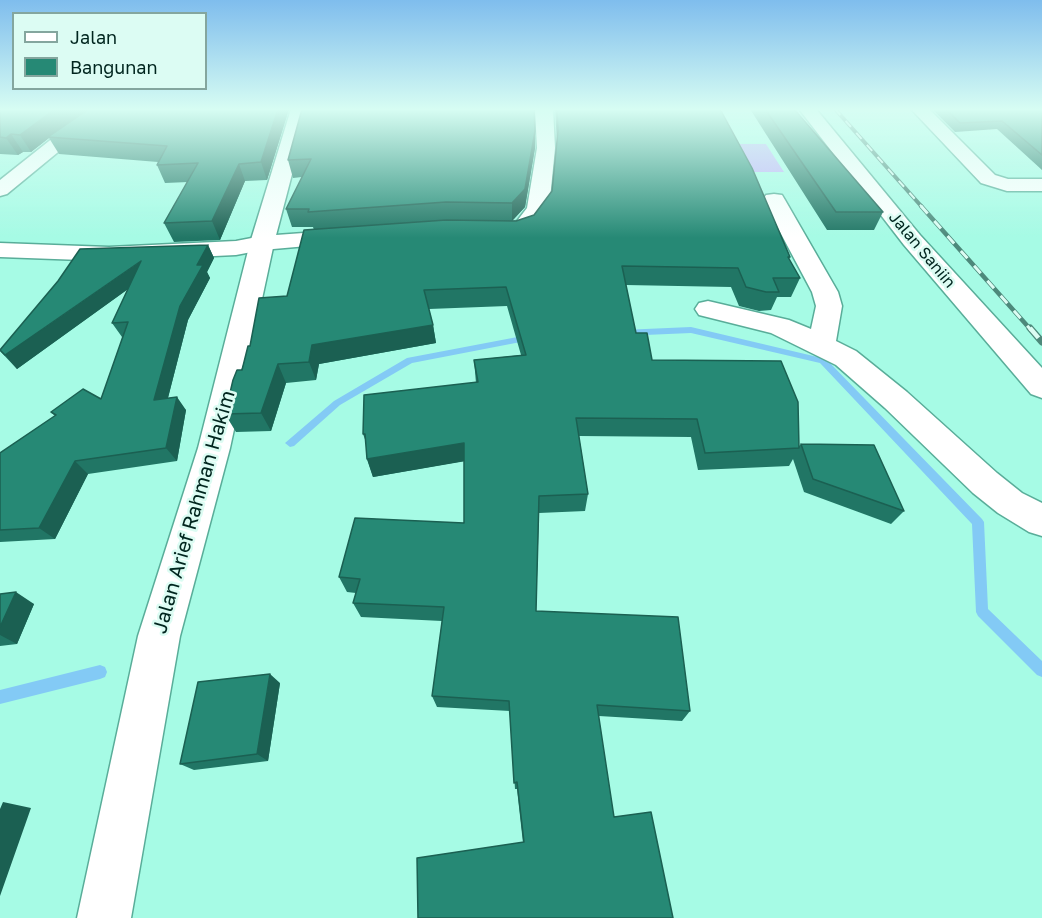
<!DOCTYPE html>
<html>
<head>
<meta charset="utf-8">
<style>
	body { margin:0 }
	#map { position:relative; width:1042px; height:918px; overflow:hidden; background:#a6fbe5; font-family:"Golos Text",sans-serif }
	canvas { display:block }
	.legend { position:absolute; left:12px; top:12px; width:195px; height:78px; box-sizing:border-box; background:#dcfcf3; border:2px solid #84a69e; margin:0; padding:8px 10px; list-style:none; font-size:18px; color:#00251e }
	.legend li { display:flex; align-items:center; gap:12px; height:30px }
	.legend b { width:30px; border:2px solid #84a69e }
</style>
</head>
<body>
<div id="map">
<canvas width="1042" height="918"></canvas>
<ul class="legend">
<li><b style="height:8px;background:#fff"></b>Jalan</li>
<li><b style="height:16px;background:#268975"></b>Bangunan</li>
</ul>
</div>
<script>
const context = document.querySelector('canvas').getContext('2d');
context.lineJoin = 'round';
function paint(path, color) { context.fillStyle = color; context.fill(path, 'evenodd'); }
const toPath = rows => new Path2D(rows.map(r => 'M' + r).join(''));
function stroke(path, color, width, dash) { context.strokeStyle = color; context.lineWidth = width; context.lineCap = dash ? 'butt' : 'round'; context.setLineDash(dash || []); context.stroke(path); }
function label(font, color, halo, rows, align = 'center') {
  context.font = font + ' "Golos Text",sans-serif'; context.lineWidth = 5; context.setLineDash([]); context.textBaseline = 'middle'; context.strokeStyle = halo; context.fillStyle = color; for (const [text, x, y, turn = 0] of rows) {
    context.save(); context.translate(x, y); context.rotate((+turn || 0) * Math.PI / 180); context.textAlign = isNaN(turn) ? turn : align; if (halo) context.strokeText(text, 0, 0); context.fillText(text, 0, 0); context.restore();
  }
}
paint(toPath([
	[734,144,766,144,784,172,750,172]
]), '#c3affb');
paint(toPath([
	[691,327,826,359,982,519,984,522,988,609,1042,661,1042,677,1037,675,978,616,976,612,972,524,820,363,691,333,622,336,618,333,622,330,691,327],
	[528,335,531,336,531,340,412,363,340,405,294,446,290,447,285,443,334,401,407,358,528,335],
	[100,665,105,667,107,672,105,677,100,679,0,704,0,690,100,665]
]), '#83caf5');
const street = toPath([
	[535,109,553,109,555,148,549,209,533,231,516,237,491,236,488,231,491,226,517,221,527,208,537,148,535,109],
	[799,109,816,109,920,235,1042,368,1042,398,1031,394,904,245,799,109],
	[911,109,929,109,995,175,1008,179,1042,179,1042,191,1007,191,981,183,911,109],
	[774,194,782,195,785,200,838,292,842,306,836,341,856,351,907,392,997,473,1022,493,1042,503,1042,536,1029,532,998,513,973,493,885,408,836,365,771,333,699,315,695,309,699,303,708,301,789,320,811,329,816,306,812,292,763,200,766,195,774,194],
	[345,230,353,232,356,237,353,242,262,250,236,255,109,261,0,257,0,243,109,247,236,241,262,236,345,230]
]);
const secondary = toPath([
	[96,109,117,109,80,134,7,194,0,196,0,180,68,126,96,109],
	[291,109,309,109,274,243,230,448,180,636,131,918,77,918,138,636,198,448,250,243,291,109]
]);
stroke(street, '#59ad99', 3);
stroke(secondary, '#59ad99', 3);
paint(street, '#fff');
paint(secondary, '#fff');
const railFar2 = toPath([
	[835,109,922,207]
]);
const railFar1 = toPath([
	[921,206,1031,330]
]);
const rail = toPath([
	[1030,328,1042,342]
]);
stroke(railFar2, '#4d897b', 4);
stroke(railFar1, '#4d897b', 4.5);
stroke(rail, '#4d897b', 7);
stroke(railFar2, '#dcfcf3', 2, [8]);
stroke(railFar1, '#dcfcf3', 3, [10]);
stroke(rail, '#dcfcf3', 4.5, [13]);
paint(toPath([
	[0,109,289,109,267,180,245,181,220,240,174,242,164,223,188,182,165,183,157,165,158,162,59,154,49,138,31,152,23,152,18,155,0,154],
	[555,109,720,109,790,257,789,259,800,278,791,297,777,297,771,310,759,311,739,306,731,287,626,285,636,333,652,360,799,446,801,444,904,511,891,524,804,492,793,459,789,466,698,470,691,437,579,436,588,494,585,511,539,513,536,611,690,711,682,721,599,716,523,843,517,789,515,789,510,711,437,707,432,696,442,621,361,617,353,603,356,593,347,592,339,577,464,523,464,461,373,477,367,459,366,442,363,434,476,383,474,360,521,355,507,306,429,309,433,325,436,343,319,364,316,380,286,383,271,431,236,432,225,414,250,346,287,296,314,230,313,227,292,227,286,209,302,177,293,178,288,160,535,131,535,148,525,207,512,221,516,221,534,215,552,191,557,143],
	[750,109,794,109,883,212,874,230,827,230],
	[932,109,1042,109,1042,170,997,129,955,132],
	[208,245,214,258,207,272,210,278,188,320,168,398,186,410,177,461,88,474,55,539,0,542,0,453,55,416,51,412,101,399,123,337,122,337,112,323,128,289,17,369,0,351],
	[0,594,34,604,17,644,0,646],
	[280,683,268,761,194,770,180,764]
]), '#217665');
paint(toPath([
	[55,109,91,109,48,137,49,138,31,152,20,135],
	[278,109,289,109,267,180,261,162],
	[535,131,535,148,525,207,512,221,512,203],
	[11,134,23,152,18,155,6,138],
	[239,164,245,181,220,240,212,221],
	[208,245,214,258,207,272,210,278,188,320,164,413,154,400,180,306,197,265],
	[141,261,149,274,17,369,5,355],
	[433,325,436,343,319,364,316,380,309,362,312,345],
	[278,364,286,383,271,431,261,413],
	[177,397,186,410,177,461,166,448],
	[464,443,466,461,373,477,367,459],
	[75,461,88,474,55,539,39,528],
	[16,592,34,604,17,644,0,635,0,627],
	[270,674,280,683,268,761,257,754],
	[3,802,31,808,0,896,0,809]
]), '#1b6052');
const building = toPath([
	[0,109,55,109,20,135,11,134,6,138,0,137,0,109],
	[89,109,278,109,261,162,239,164,212,221,164,223,198,163,157,165,167,146,48,137,89,109],
	[302,109,534,109,535,131,525,189,512,203,446,202,308,212,309,209,286,209,311,159,288,160,302,109],
	[557,109,720,109,752,168,790,257,788,257,800,278,773,278,779,292,766,292,746,287,738,268,622,266,636,333,647,333,652,360,781,361,798,402,799,448,705,453,697,419,576,418,588,494,539,496,536,611,678,617,690,711,597,705,614,817,651,812,673,918,418,918,417,858,524,842,517,782,514,783,509,701,432,696,444,607,353,603,360,579,339,577,355,518,464,523,464,443,367,459,365,434,363,434,364,395,478,382,474,360,526,355,506,287,424,290,433,325,312,345,309,362,278,364,261,413,225,414,233,380,237,370,242,370,248,346,250,346,259,298,287,296,304,230,446,220,516,221,534,215,552,191,558,131,557,109],
	[765,109,794,109,883,212,836,212,765,109],
	[946,109,1042,109,1042,155,1002,121,960,123,946,109],
	[208,245,197,265,203,265,180,306,154,400,177,397,166,448,75,461,39,528,0,530,0,453,56,415,51,412,83,389,101,399,128,322,112,323,141,261,5,355,0,350,58,281,80,249,208,245],
	[801,444,874,445,904,511,813,479,801,444],
	[16,592,0,627,0,594,16,592],
	[270,674,257,754,180,764,198,682,270,674]
]);
paint(building, '#268975');
stroke(building, '#1b6052', 1.5);
const sky = context.createLinearGradient(0, 0, 0, 238);
sky.addColorStop(0, '#7fbded');
sky.addColorStop(0.46, '#d7fdf3');
sky.addColorStop(1, '#d7fdf300');
context.fillStyle = sky;
context.fillRect(0, 0, 1042, 238);
label('16px', '#00251e', '#dcfcf3', [
	["Jalan Saniin",922,250,50]
]);
label('20px', '#00251e', '#dcfcf3', [
	["Jalan Arief Rahman Hakim",194,512,-74]
]);
</script>
</body>
</html>
